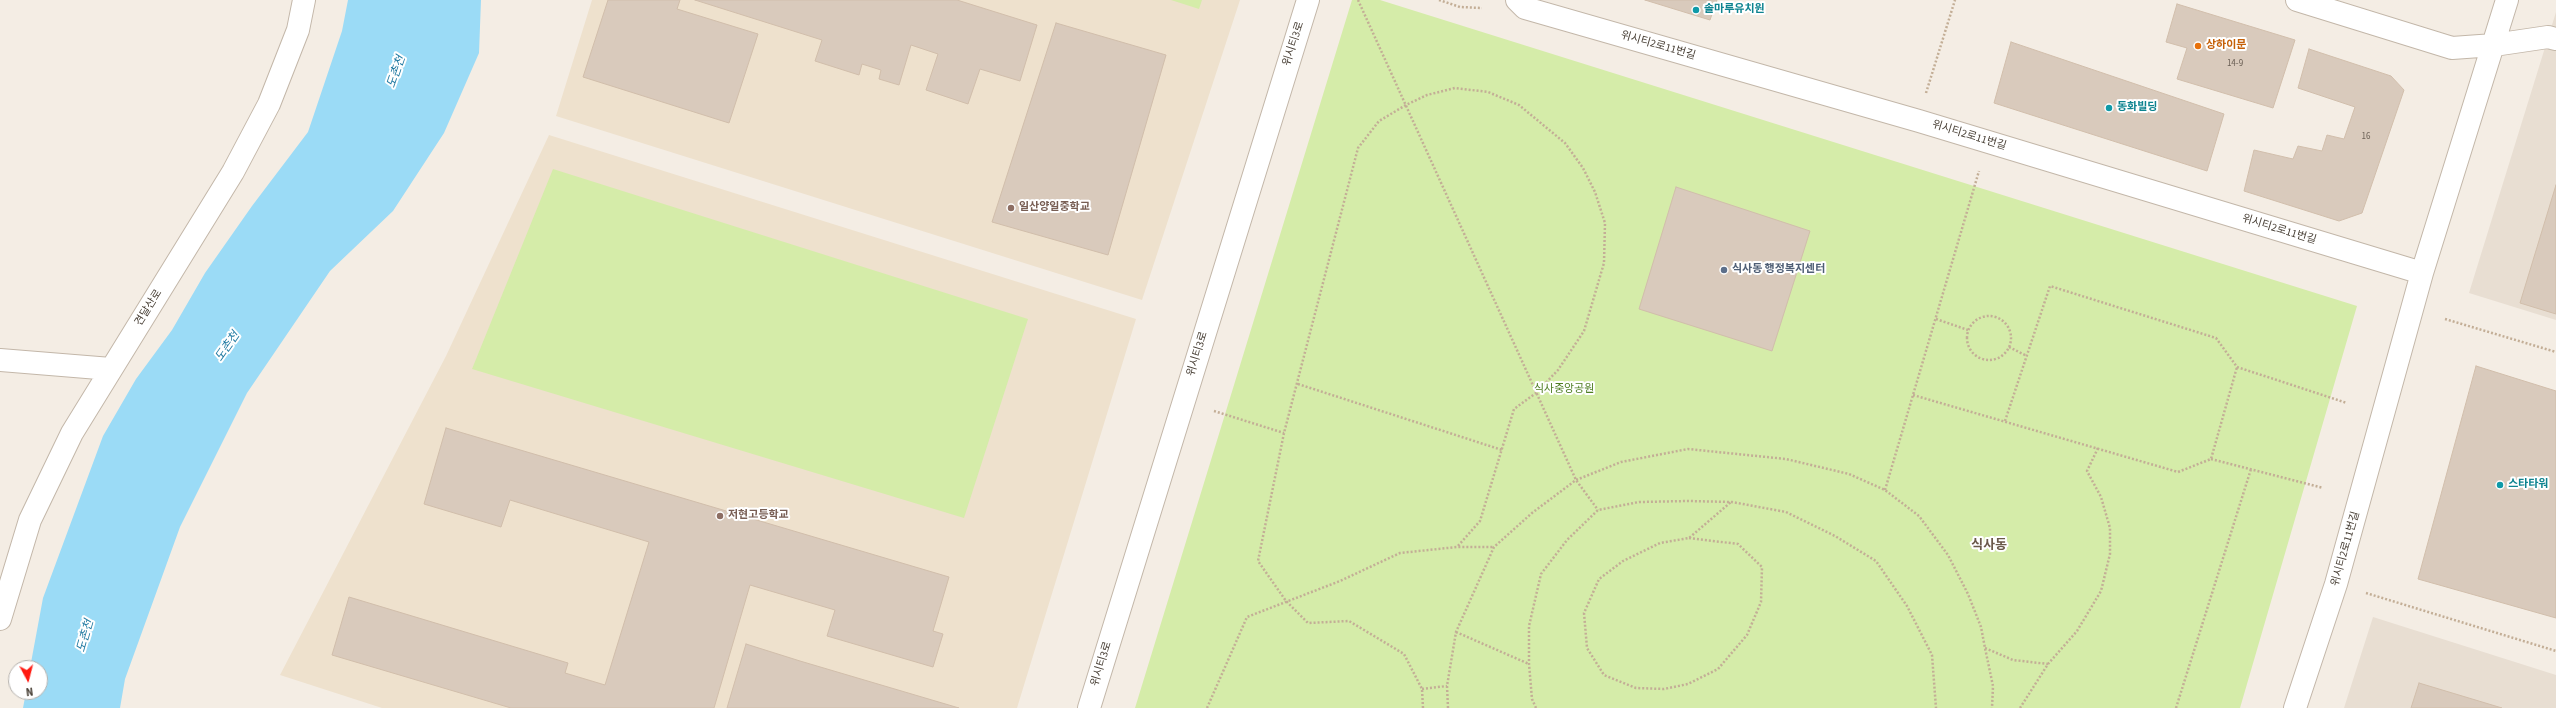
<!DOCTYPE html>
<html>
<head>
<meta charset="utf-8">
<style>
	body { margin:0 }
	#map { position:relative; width:2556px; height:708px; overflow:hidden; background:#f4ede4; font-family:"Source Sans 3",sans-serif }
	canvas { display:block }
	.north { position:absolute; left:8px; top:660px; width:40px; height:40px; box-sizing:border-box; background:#fff; border:1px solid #b5b1ad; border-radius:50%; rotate:173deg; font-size:11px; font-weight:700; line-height:16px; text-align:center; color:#463d33 }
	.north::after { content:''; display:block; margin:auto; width:14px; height:18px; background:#ff1910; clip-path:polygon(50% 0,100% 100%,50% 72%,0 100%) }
</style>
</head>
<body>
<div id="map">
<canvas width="2556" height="708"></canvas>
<div class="north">N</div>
</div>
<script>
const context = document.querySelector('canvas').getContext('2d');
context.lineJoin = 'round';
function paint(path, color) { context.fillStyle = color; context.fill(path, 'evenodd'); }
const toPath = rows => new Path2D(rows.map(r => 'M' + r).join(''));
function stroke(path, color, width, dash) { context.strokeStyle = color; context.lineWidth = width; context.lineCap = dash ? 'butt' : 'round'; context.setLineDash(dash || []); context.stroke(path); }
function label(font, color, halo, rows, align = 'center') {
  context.font = font + ' "Source Sans 3","Noto Sans KR",sans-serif'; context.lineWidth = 4; context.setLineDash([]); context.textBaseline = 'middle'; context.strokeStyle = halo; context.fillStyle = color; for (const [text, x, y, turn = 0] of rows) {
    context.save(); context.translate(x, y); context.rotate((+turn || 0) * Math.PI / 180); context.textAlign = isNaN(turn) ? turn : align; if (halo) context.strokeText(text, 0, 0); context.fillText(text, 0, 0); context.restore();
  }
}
paint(toPath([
	[2556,12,2556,320,2469,293],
	[2373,617,2556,675,2556,708,2344,708]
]), '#e8ded2');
paint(toPath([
	[592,0,1240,0,1142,300,556,116],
	[549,135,1136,319,1017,708,382,708,280,675,446,356]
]), '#eee1cd');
paint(toPath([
	[1171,0,1202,0,1199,9],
	[1352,0,1380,0,2357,306,2240,708,1135,708],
	[553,169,1028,319,964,518,472,369]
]), '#d5eca9');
paint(toPath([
	[348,0,481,0,479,53,444,133,393,211,330,271,247,393,180,527,125,679,120,708,23,708,26,692,40,692,40,668,30,668,43,598,103,436,136,379,172,330,205,273,252,206,308,132,342,31]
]), '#9bdbf6');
const building = toPath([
	[608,0,680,0,677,9,758,34,729,123,583,77,608,0],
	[695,0,957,0,1037,25,1020,81,980,69,968,104,926,90,938,54,911,45,899,85,879,79,881,70,862,64,859,75,815,61,822,40,695,0],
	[1645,0,1717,0,1710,20,1645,0],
	[2177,4,2295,40,2273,108,2177,79,2187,48,2166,42,2177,4],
	[1056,23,1166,55,1108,255,992,222,1056,23],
	[2011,42,2224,114,2207,171,1994,103,2011,42],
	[2309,49,2391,76,2404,90,2362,213,2339,221,2244,191,2254,150,2293,159,2298,146,2322,151,2327,135,2344,139,2355,107,2298,88,2309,49],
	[2556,185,2556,314,2520,303,2556,185],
	[1676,187,1810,231,1772,351,1639,309,1676,187],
	[2476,366,2556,391,2556,618,2418,579,2476,366],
	[446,428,949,577,933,631,943,634,933,667,827,636,835,610,750,585,714,708,511,708,332,655,349,597,568,663,565,673,605,685,649,542,510,500,501,527,424,504,446,428],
	[746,644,800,661,959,708,727,708,746,644],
	[2419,683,2502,708,2411,708,2419,683]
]);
paint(building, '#d9cabc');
stroke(building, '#d1beab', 1);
const minor = toPath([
	[1517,0,1525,8,1919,121,2422,273],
	[2297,0,2452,48,2494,45,2548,37,2556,39],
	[0,360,111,369],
	[0,619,30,520,72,433,233,172,269,104,298,30,304,0],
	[1089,708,1308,0],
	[2295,708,2336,584,2422,273,2507,0]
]);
stroke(minor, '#c3b7a9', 24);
stroke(toPath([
	[1358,0,1576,480,1598,510],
	[1439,0,1460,7,1482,8],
	[1926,93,1955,0],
	'1967 338a22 22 0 1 1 44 0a22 22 0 1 1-44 0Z',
	[1936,319,1968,330],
	[2445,319,2556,352],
	[2009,347,2027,356],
	[1298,384,1502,450],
	[1913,395,2178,472,2211,459,2237,367],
	[1214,411,1284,433],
	[2005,421,2050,286,2216,338,2237,367,2347,403],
	[2211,459,2323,488],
	[1885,490,1979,171],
	[1689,538,1738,544,1762,567,1761,602,1747,635,1718,669,1688,684,1664,689,1636,688,1604,675,1587,648,1584,613,1599,579,1623,561,1660,543,1689,538,1731,502],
	[2366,593,2556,651],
	[1456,632,1529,664],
	[1985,648,2013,660,2048,664],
	[1422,689,1447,686],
	[1207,708,1247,617,1340,581,1400,553,1457,547,1494,547],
	[1423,708,1422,689,1404,654,1349,621,1308,623,1286,601,1258,561,1284,433,1358,148,1379,121,1406,105,1427,95,1455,88,1488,92,1519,105,1565,143,1583,168,1595,192,1605,223,1604,263,1584,331,1558,370,1536,393,1514,409,1480,521,1457,547],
	[1448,708,1447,686,1456,632,1494,547,1532,513,1576,480,1621,462,1688,449,1786,459,1849,474,1885,490,1919,516,1948,555,1968,594,1981,627,1985,648,1993,686,1992,708],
	[1536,708,1532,699,1529,664,1529,626,1541,574,1567,540,1598,510,1639,502,1688,501,1732,502,1786,512,1835,536,1876,561,1907,606,1932,655,1936,708],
	[2020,708,2048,664,2077,631,2101,591,2110,554,2110,528,2101,497,2087,471,2098,448],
	[2176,708,2251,469]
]), '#c3ae96', 2.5, [2, 2]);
stroke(minor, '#fff', 22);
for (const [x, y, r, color] of [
	[1696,10,4,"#0f9aa8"],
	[2198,46,4,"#e8710a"],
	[2109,108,4,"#0f9aa8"],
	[1011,208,4,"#8d6e63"],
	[1724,270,4,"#5c6f8a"],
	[2500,485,4,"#0f9aa8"],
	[720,516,4,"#8d6e63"]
]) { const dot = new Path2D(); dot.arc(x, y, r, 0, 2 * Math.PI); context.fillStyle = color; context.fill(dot); stroke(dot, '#fff', 1.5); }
label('9px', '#6b6055', null, [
	["14-9",2235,64],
	["16",2366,137]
]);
label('bold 11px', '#0d838f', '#fff', [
	["솔마루유치원",1704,10],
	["동화빌딩",2117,108],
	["스타타워",2508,485]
], 'left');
label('11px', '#463d33', '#fff', [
	["위시티3로",1294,44,-72],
	["위시티2로11번길",1658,46,16],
	["위시티2로11번길",1969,136,17],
	["위시티2로11번길",2279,230,17],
	["견달산로",149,308,-58],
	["위시티3로",1198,354,-73],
	["위시티2로11번길",2346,549,-74],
	["위시티3로",1102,664,-73]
]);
label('bold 11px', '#c56008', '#fff', [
	["상하이문",2206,46]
], 'left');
label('bold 11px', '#785e54', '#fff', [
	["일산양일중학교",1019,208],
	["저현고등학교",728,516]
], 'left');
label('bold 11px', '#4e5e75', '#fff', [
	["식사동 행정복지센터",1732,270]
], 'left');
label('11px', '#4e7d22', '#fff', [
	["식사중앙공원",1564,390]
]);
label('italic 12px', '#217aa2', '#fff', [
	["도촌천",397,72,-71],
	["도촌천",228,347,-55],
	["도촌천",86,636,-74]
]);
label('bold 13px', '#6a594a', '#fff', [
	["식사동",1989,546]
]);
</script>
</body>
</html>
